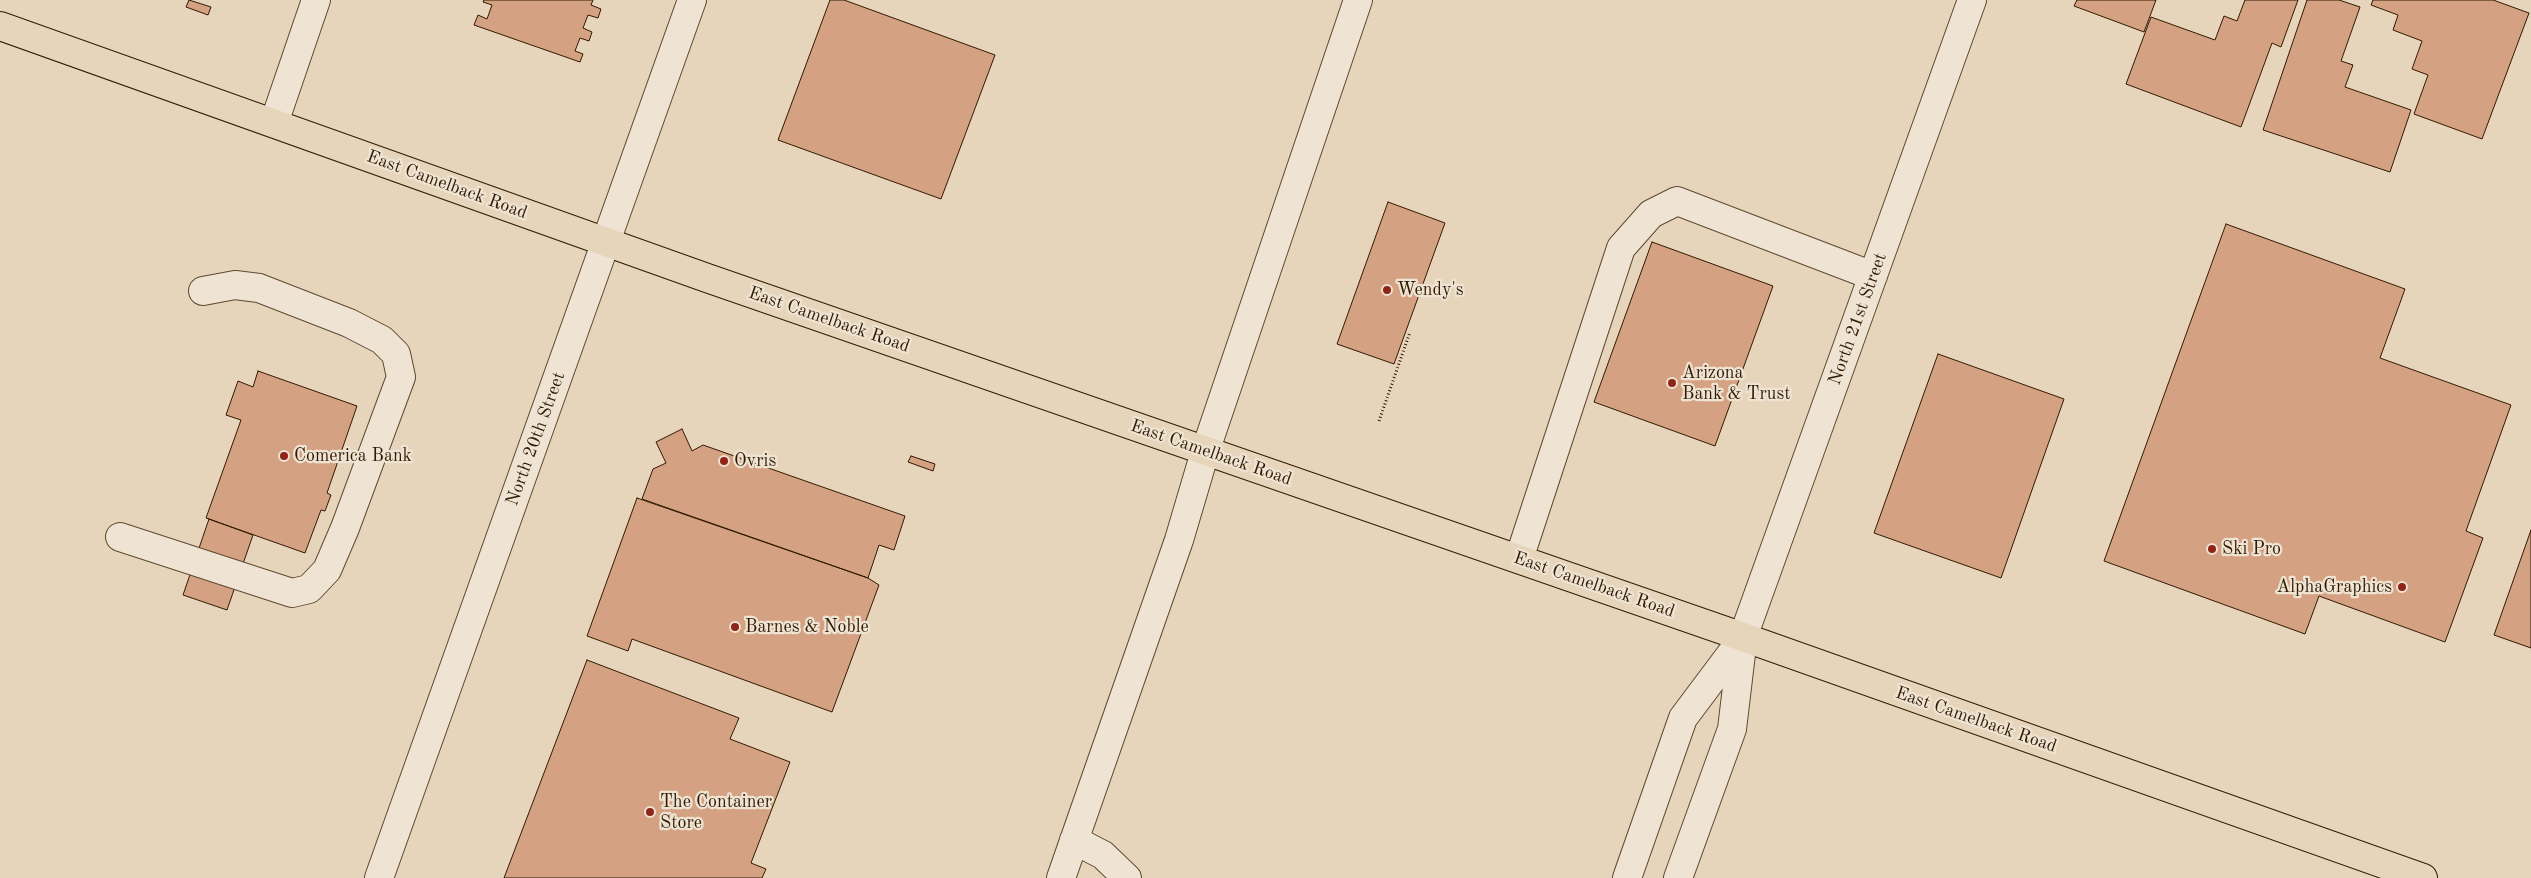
<!DOCTYPE html>
<html>
<head>
<meta charset="utf-8">
<style>
	body { margin:0 }
	canvas { display:block; background:#e7d5bb }
</style>
</head>
<body>
<canvas width="2531" height="878"></canvas>
<script>
const context = document.querySelector('canvas').getContext('2d');
context.lineJoin = 'round';
function paint(path, color) { context.fillStyle = color; context.fill(path, 'evenodd'); }
const toPath = rows => new Path2D(rows.map(r => 'M' + r).join(''));
function stroke(path, color, width, dash) { context.strokeStyle = color; context.lineWidth = width; context.lineCap = dash ? 'butt' : 'round'; context.setLineDash(dash || []); context.stroke(path); }
function label(font, color, halo, rows, align = 'center') {
  context.font = font + ' "Old Standard TT",serif'; context.lineWidth = 4.5; context.setLineDash([]); context.textBaseline = 'middle'; context.strokeStyle = halo; context.fillStyle = color; for (const [text, x, y, turn = 0] of rows) {
    context.save(); context.translate(x, y); context.rotate((+turn || 0) * Math.PI / 180); context.textAlign = isNaN(turn) ? turn : align; if (halo) context.strokeText(text, 0, 0); context.fillText(text, 0, 0); context.restore();
  }
}
const building = toPath([
	[189,0,211,7,208,15,186,7,189,0],
	[484,0,593,0,591,5,601,9,598,18,588,15,583,28,592,32,589,41,580,38,575,51,583,54,580,62,474,25,478,15,487,19,492,5,483,2,484,0],
	[830,0,844,0,995,55,941,199,778,140,830,0],
	[2077,0,2156,0,2144,32,2074,6,2077,0],
	[2245,0,2298,0,2281,47,2272,43,2241,127,2126,84,2151,17,2215,40,2224,16,2237,21,2245,0],
	[2307,0,2339,0,2360,7,2341,61,2353,65,2345,87,2411,110,2390,172,2263,130,2307,0],
	[2373,0,2493,0,2529,13,2482,139,2414,114,2428,75,2412,69,2422,41,2393,30,2398,15,2371,5,2373,0],
	[1388,202,1445,223,1394,364,1337,344,1388,202],
	[2226,224,2405,289,2380,358,2511,405,2466,531,2483,538,2445,642,2319,596,2305,634,2104,561,2226,224],
	[1652,242,1773,286,1715,446,1594,402,1652,242],
	[1938,354,2064,399,2001,578,1874,533,1938,354],
	[258,371,357,406,327,493,331,495,325,511,321,510,305,553,206,518,241,420,226,415,238,381,253,387,258,371],
	[682,429,692,451,703,445,905,516,894,550,879,545,868,578,642,499,653,469,666,463,656,442,682,429],
	[911,456,935,464,933,471,908,462,911,456],
	[637,498,868,578,879,585,832,712,632,639,628,651,587,636,637,498],
	[209,519,253,535,227,610,183,595,209,519],
	[2531,530,2531,648,2494,635,2531,530],
	[587,660,739,718,730,739,790,762,751,863,766,869,762,878,504,878,587,660]
]);
paint(building, '#d5a183');
stroke(building, '#311a00', 1);
const minor = toPath([
	[274,123,316,0],
	[120,537,292,593,309,589,327,570,345,528,401,377,396,354,382,340,349,323,259,288,235,285,203,291],
	[1519,559,1621,248,1651,214,1677,201,1873,276],
	[1074,840,1103,855,1127,878],
	[379,878,692,0],
	[1061,878,1179,540,1205,452,1358,0],
	[1627,878,1683,718,1743,638],
	[1678,878,1732,729,1743,637,1972,0]
]);
const major = toPath([
	[0,26,707,278,1743,637,2423,878]
]);
stroke(minor, '#5e492f', 30);
stroke(major, '#311a00', 30);
stroke(toPath([
	[1379,421,1410,332]
]), '#311a00', 3, [1, 2.5]);
stroke(minor, '#efe4d3', 28);
stroke(major, '#e7d5bb', 28);
for (const [x, y, r, color] of [
	[1387,290,5,"#8f2418"],
	[1672,383,5,"#8f2418"],
	[284,456,5,"#8f2418"],
	[724,461,5,"#8f2418"],
	[2212,549,5,"#8f2418"],
	[2402,587,5,"#8f2418"],
	[735,627,5,"#8f2418"],
	[650,812,5,"#8f2418"]
]) { const dot = new Path2D(); dot.arc(x, y, r, 0, 2 * Math.PI); context.fillStyle = color; context.fill(dot); stroke(dot, '#efe4d3', 2); }
label('18px', '#311a00', '#efe4d3', [
	["East Camelback Road",447,185,20],
	["North 21st Street",1858,319,-70],
	["East Camelback Road",829,320,19],
	["North 20th Street",536,439,-70],
	["East Camelback Road",1211,453,19],
	["East Camelback Road",1594,585,19],
	["East Camelback Road",1976,720,19]
]);
label('18px', '#311a00', '#efe4d3', [
	["Wendy's",1397,290],
	["Arizona",1682,373],
	["Bank & Trust",1682,394],
	["Comerica Bank",294,456],
	["Ovris",734,461],
	["Ski Pro",2222,549],
	["AlphaGraphics",2392,587,"right"],
	["Barnes & Noble",745,627],
	["The Container",660,802],
	["Store",660,823]
], 'left');
</script>
</body>
</html>
